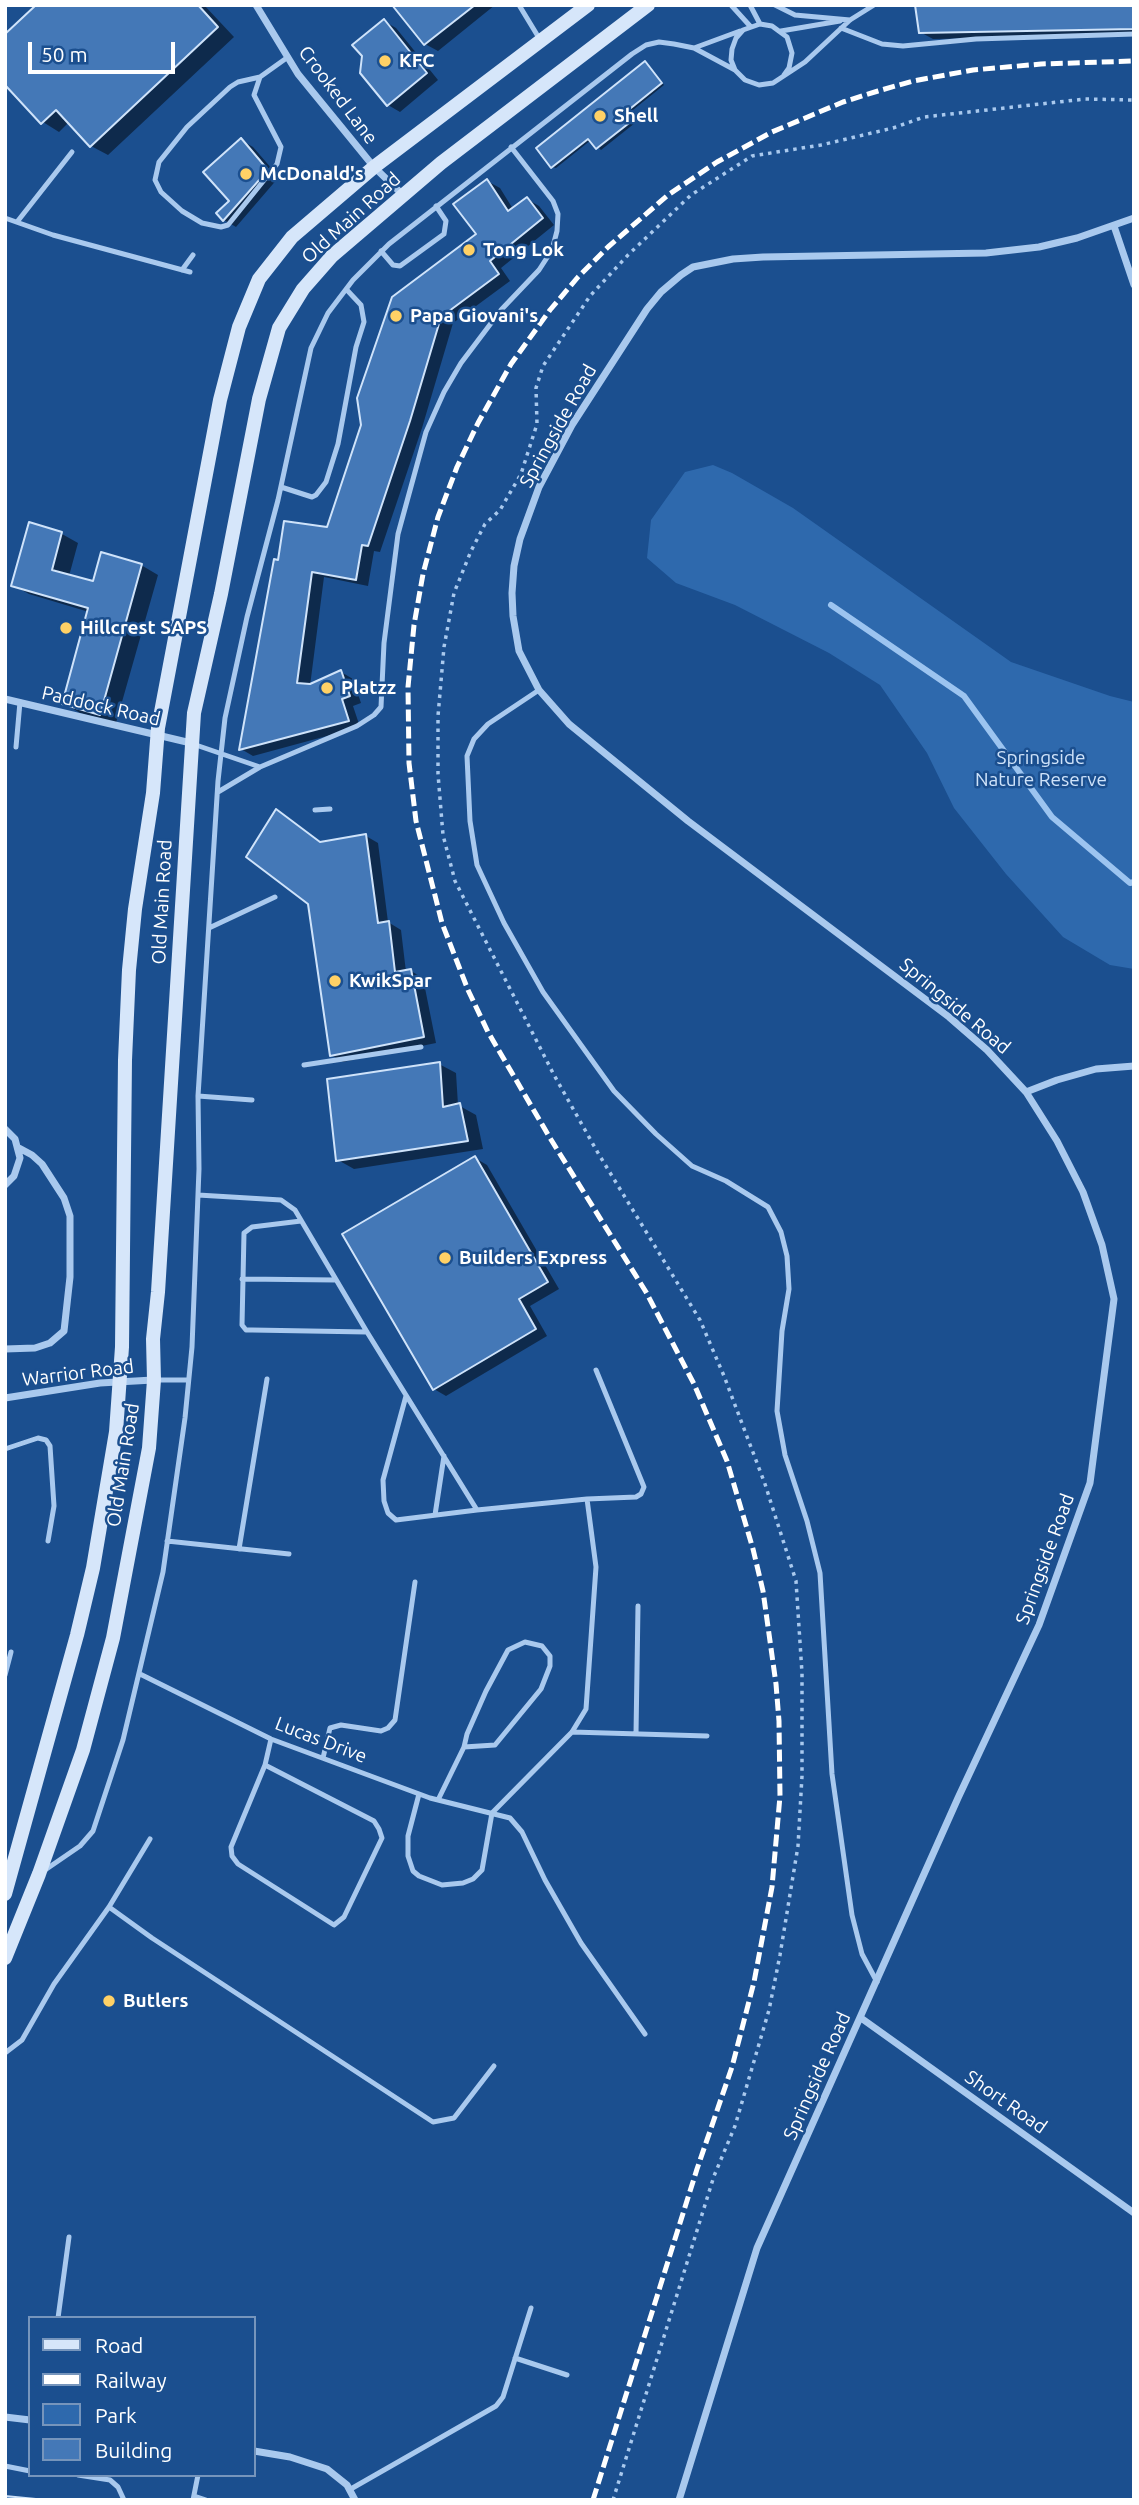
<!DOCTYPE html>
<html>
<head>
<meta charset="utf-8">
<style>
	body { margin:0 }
	#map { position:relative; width:1139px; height:2505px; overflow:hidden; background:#1b4f8f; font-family:Ubuntu,sans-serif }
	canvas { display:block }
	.frame { position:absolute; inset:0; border:7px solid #fff; pointer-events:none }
	.legend { position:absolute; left:28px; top:2316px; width:228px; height:161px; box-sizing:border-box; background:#1b4f8f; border:2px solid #7695bc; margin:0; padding:9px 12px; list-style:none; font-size:21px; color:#fff }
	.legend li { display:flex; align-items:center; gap:14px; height:35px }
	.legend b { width:35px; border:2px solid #7695bc }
	.scale { position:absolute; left:28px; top:42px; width:147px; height:32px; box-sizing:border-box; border:4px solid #fff; border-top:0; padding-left:9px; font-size:21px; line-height:24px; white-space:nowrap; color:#fff; -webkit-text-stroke:5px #1b4f8f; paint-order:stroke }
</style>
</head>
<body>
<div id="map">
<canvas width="1139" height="2505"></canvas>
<div class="frame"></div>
<ul class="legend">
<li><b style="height:9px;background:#d6e6fa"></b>Road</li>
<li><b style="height:9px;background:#fff"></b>Railway</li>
<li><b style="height:19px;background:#2e69ad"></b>Park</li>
<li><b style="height:19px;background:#4478b7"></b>Building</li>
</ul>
<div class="scale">50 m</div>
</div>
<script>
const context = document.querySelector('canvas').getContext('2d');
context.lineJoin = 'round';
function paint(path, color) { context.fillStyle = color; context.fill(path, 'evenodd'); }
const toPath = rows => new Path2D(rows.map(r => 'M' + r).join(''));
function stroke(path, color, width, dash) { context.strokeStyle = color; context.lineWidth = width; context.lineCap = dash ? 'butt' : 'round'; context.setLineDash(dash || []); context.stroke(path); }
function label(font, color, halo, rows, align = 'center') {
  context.font = font + ' Ubuntu,sans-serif'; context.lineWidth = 5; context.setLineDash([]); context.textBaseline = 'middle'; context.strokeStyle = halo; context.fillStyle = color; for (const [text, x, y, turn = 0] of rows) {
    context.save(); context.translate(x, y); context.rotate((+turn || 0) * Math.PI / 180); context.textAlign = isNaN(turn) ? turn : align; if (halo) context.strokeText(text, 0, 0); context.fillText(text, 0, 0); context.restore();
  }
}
paint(toPath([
	[713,465,732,473,793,508,1011,662,1110,696,1134,702,1134,969,1110,965,1063,937,1006,874,954,808,927,753,880,685,829,653,735,605,676,583,647,558,651,520,685,472]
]), '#2e69ad');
paint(toPath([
	[39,5,204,5,234,37,108,155,91,146,69,122,59,132,43,122],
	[394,5,495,5,438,51,425,44],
	[1134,5,1134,35,933,39,920,32],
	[384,21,396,28,438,80,400,112,388,105],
	[645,63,664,85,628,114,635,123,601,150,591,140,556,168,552,167],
	[241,140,253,147,279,177,236,227,224,220,219,213,232,201],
	[487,181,500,188,513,209,527,199,539,206,554,225,501,268,510,281,453,323,422,428,380,552,374,551,368,586,324,577,310,686,341,672,353,679,361,703,353,706,360,727,253,756,241,749,279,562,328,529,479,235],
	[30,524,62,534,78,543,69,576,94,583,141,565,158,575,116,723,80,713,64,703,89,612,29,594,13,585],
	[288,818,322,843,366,836,378,843,388,922,401,930,406,972,411,971,423,978,436,1043,343,1062,331,1055,310,903],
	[439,1064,456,1073,458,1105,476,1115,483,1149,354,1169,338,1160],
	[475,1158,487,1165,559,1289,530,1306,547,1336,446,1396,434,1389]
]), '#0007');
stroke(toPath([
	[831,605,964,696,1052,817,1130,883,1134,882]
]), '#9cc4f0', 6);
const building = toPath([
	[36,5,198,5,218,27,90,147,56,110,41,124,5,85,5,34,36,5],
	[392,5,475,5,424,45,392,5],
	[915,5,1134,5,1134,29,919,33,915,5],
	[384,19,427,73,387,106,360,73,362,56,352,45,384,19],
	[645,61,662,83,626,112,633,120,596,149,588,139,551,168,536,148,645,61],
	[241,138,268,170,223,221,216,213,229,201,203,172,241,138],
	[487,179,508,211,527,197,543,218,490,261,499,274,441,317,410,421,368,546,362,545,356,580,312,572,297,683,310,684,341,670,350,696,342,699,349,721,239,750,274,559,278,560,284,521,327,527,361,425,357,398,392,297,476,234,453,204,487,179],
	[29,522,62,532,52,570,93,581,101,552,142,564,100,715,62,704,88,608,11,586,29,522],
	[276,809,320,842,366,834,378,923,389,921,395,972,411,969,424,1037,330,1056,308,904,246,857,276,809],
	[440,1062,443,1107,460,1103,468,1141,336,1161,327,1079,440,1062],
	[475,1156,548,1282,519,1299,536,1329,433,1390,342,1234,475,1156],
	[5,2496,46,2500,5,2500,5,2496]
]);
paint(building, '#4478b7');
stroke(building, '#cfe3fa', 2);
stroke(toPath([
	[613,2500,714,2176,735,2126,769,2010,780,1955,798,1846,802,1776,802,1673,796,1581,765,1484,724,1376,700,1320,598,1153,554,1075,455,881,443,835,438,774,438,716,444,647,454,593,471,551,485,524,500,510,521,474,537,424,536,388,543,366,590,296,628,255,691,195,752,156,821,145,893,128,924,117,1085,99,1134,100]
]), '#a9c9ee', 3.5, [3.5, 5]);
stroke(toPath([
	[519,5,539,38],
	[731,5,750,26],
	[750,5,760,24],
	[775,5,795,15,850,20],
	[841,28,882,44,903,46,976,39,1134,34],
	[781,31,840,21],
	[694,48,740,31],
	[784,75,789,68,792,53,787,37,772,26,760,24,743,30,736,38,732,49,731,60,735,70,745,80,759,85,773,83,805,62,850,20,874,5],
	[260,77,254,95,281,147,277,164,228,225,221,227,202,223,182,211,161,192,155,180,159,162,187,127,230,87,238,82,260,77,288,57],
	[5,218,53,235,190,272],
	[17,222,72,152],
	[381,251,393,265,400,266,444,234,446,221,436,206],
	[182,270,193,255],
	[281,487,312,497,316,495,326,482,338,444,356,347,364,322,361,305,346,289],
	[539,690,488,724,474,739,467,756,470,821,477,865,504,923,543,992,614,1091,656,1134,692,1166,726,1181,768,1207,781,1232,787,1256,789,1289,782,1331,777,1411,785,1455,807,1521,820,1573,832,1774,852,1915,862,1954,877,1982],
	[193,744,260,767],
	[16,747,20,702],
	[218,792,260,767,357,726,374,715,381,707,384,643,398,534,426,432,444,392,461,363,501,310,539,270,552,250,557,231,558,214,553,201,511,147],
	[315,810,330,809],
	[209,928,275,897],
	[304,1065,421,1047],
	[198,1096,252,1100],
	[198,1195,281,1200,295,1210,367,1332,477,1510,587,1499,596,1567,586,1709,572,1732,492,1813,482,1870,473,1879,463,1883,442,1885,419,1876,413,1871,408,1856,408,1836,419,1794],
	[301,1221,252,1227,244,1233,242,1325,246,1330,252,1330,367,1332],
	[242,1279,336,1280],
	[157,1380,188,1380],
	[406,1396,383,1480,384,1501,388,1513,396,1520,477,1510],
	[5,1449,38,1438,46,1440,50,1446,54,1506,48,1541],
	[587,1499,636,1497,641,1494,644,1487,596,1370],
	[435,1515,444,1456],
	[167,1541,289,1554],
	[239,1549,267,1379],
	[140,1674,271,1739,430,1798,510,1818,522,1832,545,1880,581,1943,645,2034],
	[5,1675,11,1652],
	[572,1732,707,1736],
	[636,1734,638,1606],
	[323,1758,330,1728,341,1725,381,1731,388,1728,395,1720,415,1582],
	[265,1765,374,1821,379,1829,382,1838,344,1917,334,1925,238,1864,232,1856,231,1847,265,1765,271,1739],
	[438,1800,464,1747,467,1734,486,1691,508,1650,525,1642,542,1646,550,1656,550,1666,541,1689,495,1745,464,1747],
	[45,1870,80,1846,93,1831,123,1740,163,1572,185,1418,192,1347,199,1169,198,1096,218,781,225,718,247,617,278,500,311,348,328,313,353,280,389,244,632,54,646,45,659,42,674,44,694,48,735,70],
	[109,1907,152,1938,433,2122,454,2118,494,2066],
	[5,2053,22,2040,54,1984,109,1907,150,1839],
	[58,2318,69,2237],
	[515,2358,567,2375],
	[5,2466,30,2471],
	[78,2475,110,2480,118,2487,124,2500],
	[349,2490,496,2406,503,2397,531,2308],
	[194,2496,206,2500],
	[193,2500,198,2475]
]), '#a9c9ee', 5);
stroke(toPath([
	[256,5,298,74,374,167,403,195],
	[1114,226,1134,285],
	[5,699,191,743],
	[1026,1092,1057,1080,1096,1069,1134,1066],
	[5,1129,15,1139,20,1158,14,1176,5,1185],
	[5,1349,35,1348,50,1343,64,1331,70,1277,70,1216,64,1198,42,1164,32,1155,19,1148],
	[5,1398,100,1383,153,1380],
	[861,2018,1134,2213],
	[5,2417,30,2420],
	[254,2451,290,2457,327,2469,347,2485,355,2500],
	[679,2500,757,2248,958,1798,1039,1625,1090,1483,1114,1299,1102,1245,1083,1192,1057,1141,1026,1092,987,1050,949,1017,688,821,569,724,539,690,519,651,513,616,512,593,514,566,520,539,539,487,572,425,647,309,661,292,681,275,693,267,733,259,763,257,986,253,1039,247,1077,238,1134,218]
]), '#a9c9ee', 7);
stroke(toPath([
	[5,1894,77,1635,93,1568,116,1432,122,1347,125,1060,129,970,135,909,153,793,158,728,220,400,239,327,259,279,292,237,374,167,588,5],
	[5,1958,39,1874,83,1750,113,1638,149,1448,154,1380,153,1339,158,1292,194,713,221,594,259,399,279,328,303,289,332,256,441,163,648,5]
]), '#d6e6fa', 14);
stroke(toPath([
	[593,2500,697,2169,732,2067,754,1982,772,1887,780,1796,779,1721,776,1684,763,1591,753,1549,727,1461,694,1384,646,1292,550,1138,488,1032,468,990,442,923,416,821,409,763,408,687,414,625,423,574,438,517,457,467,478,423,511,364,550,310,578,277,608,247,668,195,717,162,772,132,843,102,878,91,913,81,973,70,1041,64,1134,61]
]), '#fff', 5, [12, 5]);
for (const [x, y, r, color] of [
	[385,61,7,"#ffd166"],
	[600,116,7,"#ffd166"],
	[246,174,7,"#ffd166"],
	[469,250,7,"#ffd166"],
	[396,316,7,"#ffd166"],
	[66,628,7,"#ffd166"],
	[327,688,7,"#ffd166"],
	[335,981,7,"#ffd166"],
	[445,1258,7,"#ffd166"],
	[109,2001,7,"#ffd166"]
]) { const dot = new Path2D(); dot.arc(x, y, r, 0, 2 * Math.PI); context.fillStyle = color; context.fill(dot); stroke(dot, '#1b4f8f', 2.5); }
label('bold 19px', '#fff', '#1b4f8f', [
	["KFC",399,61],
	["Shell",614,116],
	["McDonald's",260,174],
	["Tong Lok",483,250],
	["Papa Giovani's",410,316],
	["Hillcrest SAPS",80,628],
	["Platzz",341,688],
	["KwikSpar",349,981],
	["Builders Express",459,1258],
	["Butlers",123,2001]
], 'left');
label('19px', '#fff', '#1b4f8f', [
	["Crooked Lane",338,95,53],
	["Old Main Road",351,218,-42],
	["Springside Road",558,426,-61],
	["Paddock Road",101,706,13],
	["Old Main Road",162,902,-87],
	["Springside Road",955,1006,40],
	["Warrior Road",78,1373,-7],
	["Old Main Road",123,1465,-81],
	["Springside Road",1045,1559,-70],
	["Lucas Drive",321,1740,21],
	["Springside Road",817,2076,-66],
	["Short Road",1006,2102,35]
]);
label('19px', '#cfe3fa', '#1b4f8f', [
	["Springside",1041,758],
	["Nature Reserve",1041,780]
]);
</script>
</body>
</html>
